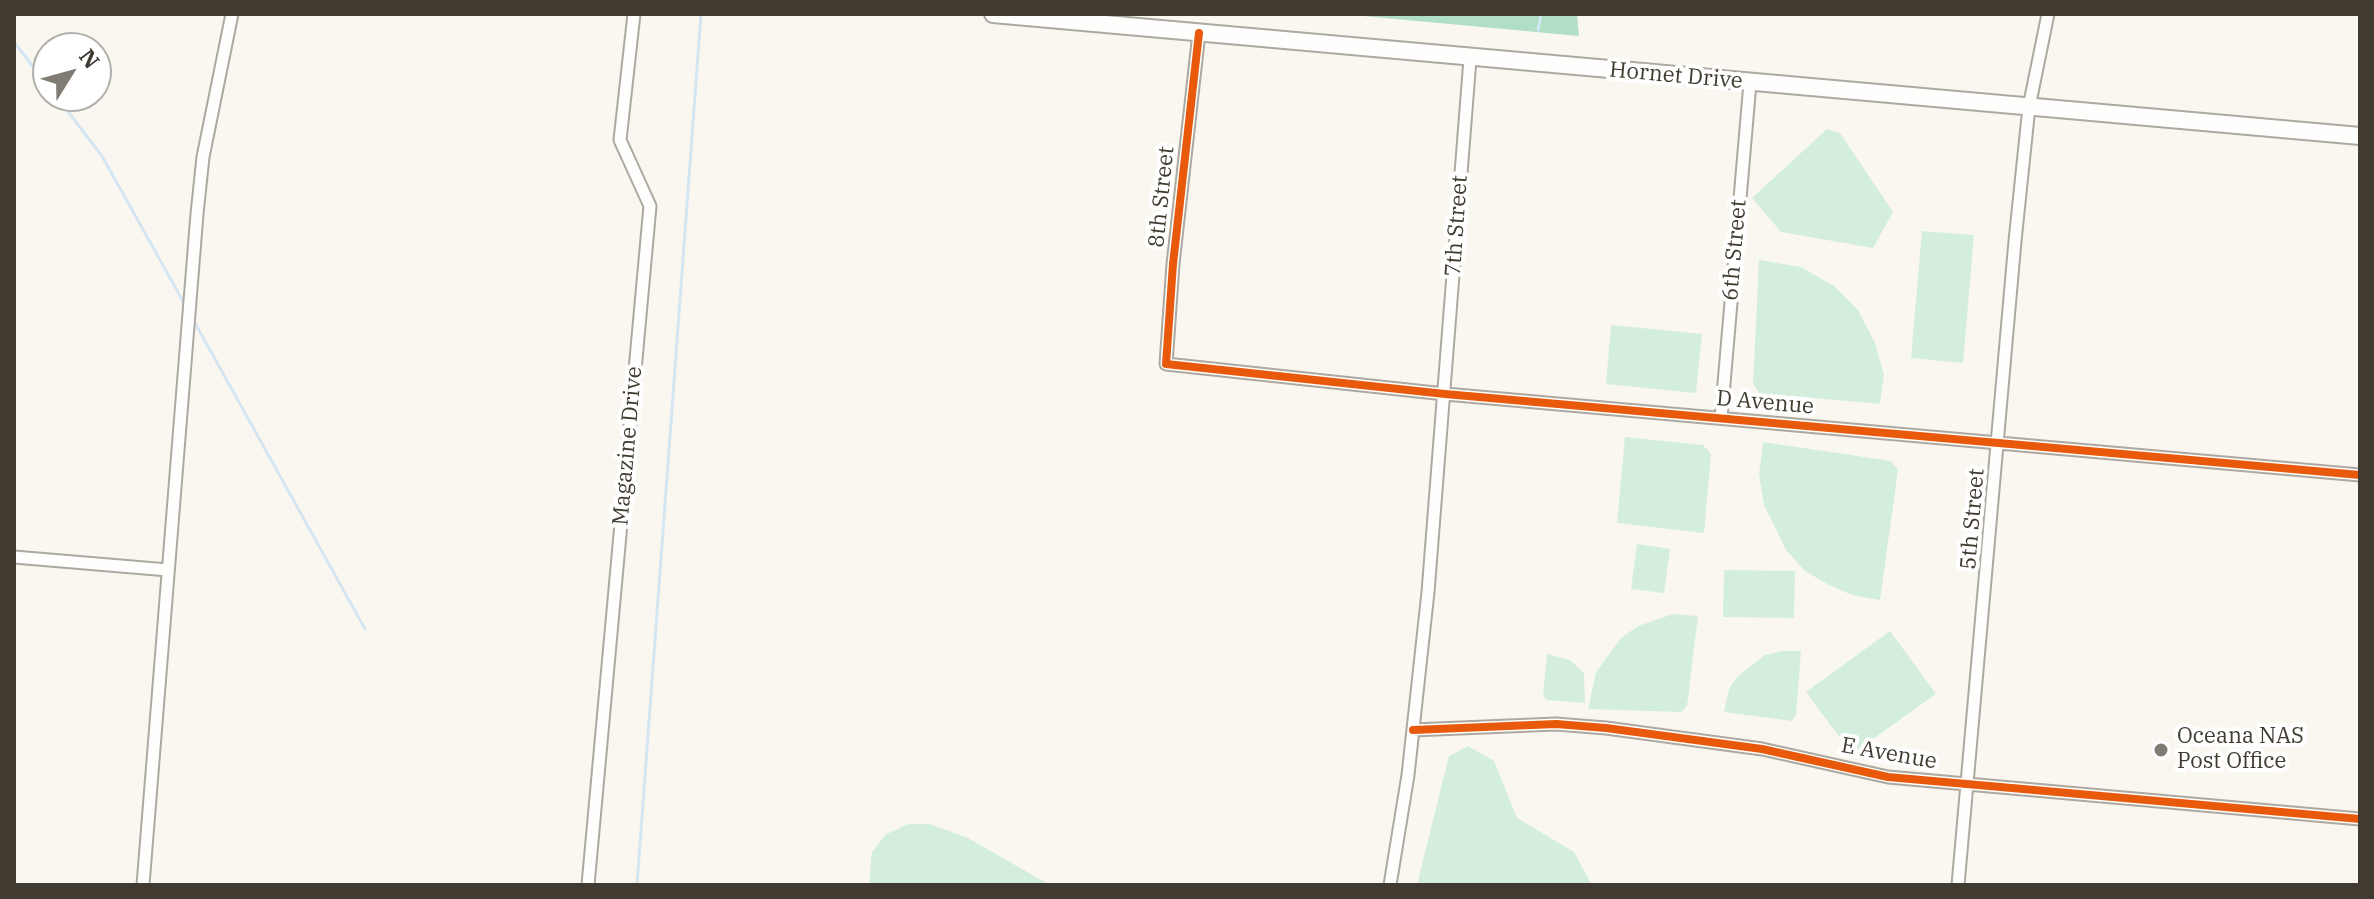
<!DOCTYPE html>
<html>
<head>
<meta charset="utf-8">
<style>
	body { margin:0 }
	#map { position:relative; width:2374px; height:899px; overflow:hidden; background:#faf7f0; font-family:"IBM Plex Serif",serif }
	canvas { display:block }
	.frame { position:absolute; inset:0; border:16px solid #403a30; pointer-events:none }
	.north { position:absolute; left:32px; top:32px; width:80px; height:80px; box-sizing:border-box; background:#fff; border:2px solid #b3b0ac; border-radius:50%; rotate:53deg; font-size:22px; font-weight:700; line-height:32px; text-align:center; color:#403a30 }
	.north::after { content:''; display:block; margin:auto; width:28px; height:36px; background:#817c73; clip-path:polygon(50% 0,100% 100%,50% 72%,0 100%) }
</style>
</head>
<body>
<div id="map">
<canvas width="2374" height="899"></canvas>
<div class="frame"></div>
<div class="north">N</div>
</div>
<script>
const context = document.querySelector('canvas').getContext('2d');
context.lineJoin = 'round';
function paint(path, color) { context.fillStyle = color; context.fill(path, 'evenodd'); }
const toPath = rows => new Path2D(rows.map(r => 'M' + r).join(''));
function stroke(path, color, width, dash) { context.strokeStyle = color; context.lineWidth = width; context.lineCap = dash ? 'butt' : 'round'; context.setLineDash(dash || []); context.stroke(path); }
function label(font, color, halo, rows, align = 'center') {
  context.font = font + ' "IBM Plex Serif",serif'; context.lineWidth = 8; context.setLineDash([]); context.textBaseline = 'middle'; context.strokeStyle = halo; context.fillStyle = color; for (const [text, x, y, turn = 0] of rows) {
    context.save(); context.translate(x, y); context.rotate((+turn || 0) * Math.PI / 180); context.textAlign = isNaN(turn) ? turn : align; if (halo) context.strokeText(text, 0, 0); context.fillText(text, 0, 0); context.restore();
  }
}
paint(toPath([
	[1827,129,1840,133,1893,212,1873,248,1781,232,1752,198],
	[1922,231,1974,235,1963,363,1911,358],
	[1759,260,1801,267,1834,286,1858,310,1875,343,1884,375,1880,404,1759,393,1753,384],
	[1611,325,1702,334,1696,393,1606,384],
	[1625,437,1703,445,1711,454,1704,533,1617,523],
	[1763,442,1891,461,1898,470,1880,600,1852,595,1829,585,1805,571,1786,550,1764,505,1759,474],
	[1637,544,1670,549,1664,593,1631,589],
	[1724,570,1795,571,1794,618,1723,617],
	[1673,614,1698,616,1687,706,1681,712,1588,709,1596,672,1621,638,1638,626],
	[1890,631,1936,694,1852,754,1806,692],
	[1782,651,1801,651,1796,715,1792,721,1724,712,1729,689,1738,676,1765,655],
	[1547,654,1570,660,1584,673,1585,703,1547,700,1543,696],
	[1468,746,1494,761,1517,818,1574,852,1592,885,1417,885,1449,756],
	[908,824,930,824,968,838,1050,885,869,885,872,852,885,835]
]), '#d4eedd');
paint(toPath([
	[1343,14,1577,14,1579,36,1342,14]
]), '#b1dfc6');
stroke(toPath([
	[1538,30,1541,14],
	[14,42,48,86],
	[56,96,102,156,184,303],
	[195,323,365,629],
	[637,885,701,14]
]), '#d4e6f2', 3);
const street = toPath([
	[1199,33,1173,264,1166,364,1445,394,2360,475],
	[1721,418,1750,83],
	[14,557,168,570],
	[1413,730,1556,724,1606,728,1762,749,1888,777,2360,819],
	[143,885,197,214,203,157,232,14],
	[588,885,650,206,620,140,634,14],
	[1390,885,1408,775,1428,592,1470,59],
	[1958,885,2015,241,2029,107,2048,14]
]);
const secondary = toPath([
	[993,14,2360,136]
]);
stroke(street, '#ada9a1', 15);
stroke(secondary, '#ada9a1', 20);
stroke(street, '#fefefd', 11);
stroke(secondary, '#fefefd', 16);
stroke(toPath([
	[1199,33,1173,264,1166,364,1445,394,2360,475],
	[1413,730,1556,724,1606,728,1762,749,1888,777,2360,819]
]), '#e8590c', 8);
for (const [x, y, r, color] of [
	[2161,750,8,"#817c73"]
]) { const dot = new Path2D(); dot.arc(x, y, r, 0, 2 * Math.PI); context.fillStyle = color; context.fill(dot); stroke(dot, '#fff', 3); }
label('22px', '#403a30', '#fff', [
	["Hornet Drive",1676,76,5],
	["8th Street",1162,197,-84],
	["7th Street",1457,226,-86],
	["6th Street",1735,250,-85],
	["D Avenue",1765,403,5],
	["Magazine Drive",628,446,-85],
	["5th Street",1973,519,-85],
	["E Avenue",1889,754,10]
]);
label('22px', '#403a30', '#fff', [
	["Oceana NAS",2177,737],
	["Post Office",2177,762]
], 'left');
</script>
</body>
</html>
